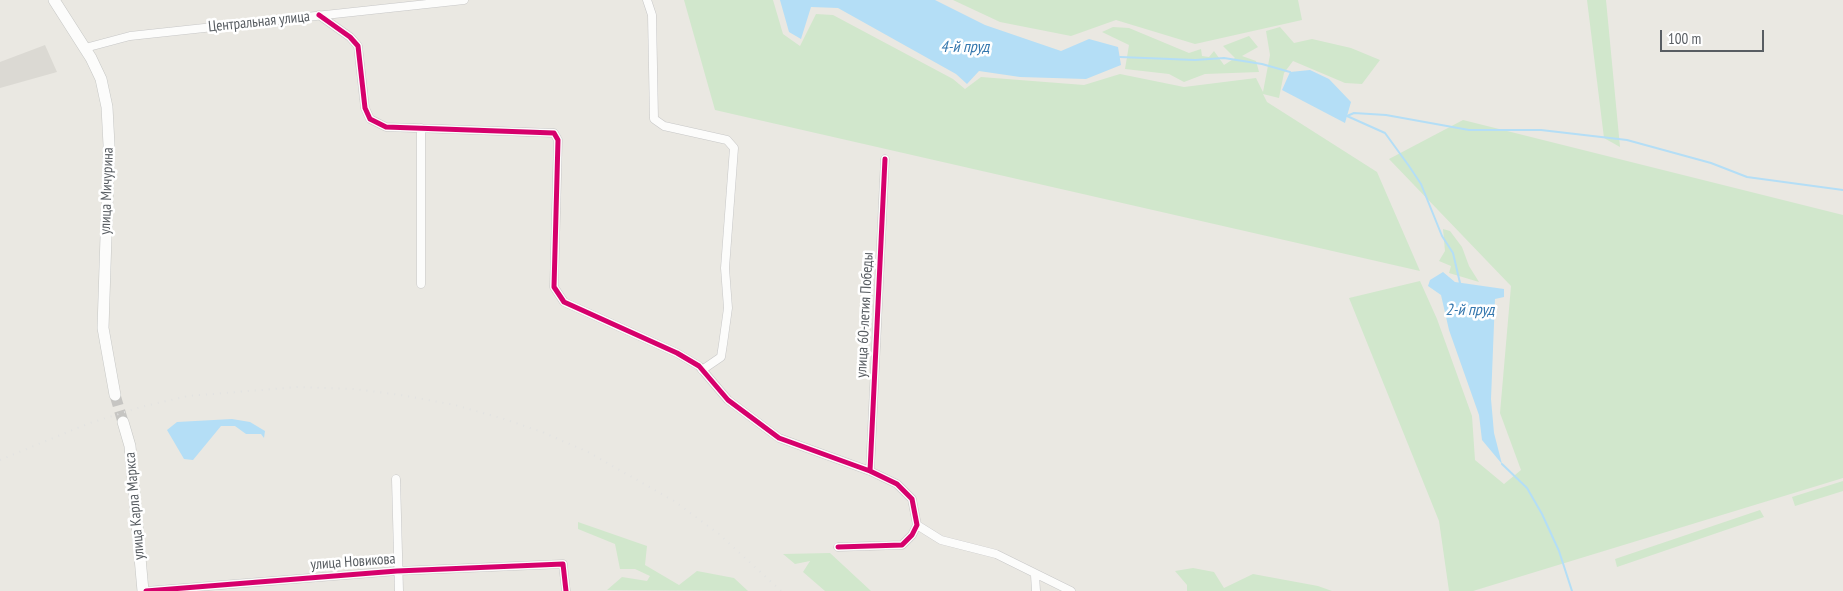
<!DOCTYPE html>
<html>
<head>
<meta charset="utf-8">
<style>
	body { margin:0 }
	#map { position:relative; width:1843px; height:591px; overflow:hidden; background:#eae8e2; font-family:"PT Sans Narrow",sans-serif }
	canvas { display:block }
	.scale { position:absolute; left:1660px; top:30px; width:104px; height:22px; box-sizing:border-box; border:2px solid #585d62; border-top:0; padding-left:6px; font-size:15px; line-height:18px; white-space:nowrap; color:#585d62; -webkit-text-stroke:4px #fff; paint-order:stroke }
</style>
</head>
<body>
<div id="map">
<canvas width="1843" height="591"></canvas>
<div class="scale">100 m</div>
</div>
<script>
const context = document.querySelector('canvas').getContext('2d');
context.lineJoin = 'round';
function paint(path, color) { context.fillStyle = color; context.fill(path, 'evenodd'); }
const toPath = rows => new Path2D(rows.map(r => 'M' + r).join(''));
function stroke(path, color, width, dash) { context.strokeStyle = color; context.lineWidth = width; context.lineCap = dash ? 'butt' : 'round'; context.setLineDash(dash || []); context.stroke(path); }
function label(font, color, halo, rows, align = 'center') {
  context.font = font + ' "PT Sans Narrow",sans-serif'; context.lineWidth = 5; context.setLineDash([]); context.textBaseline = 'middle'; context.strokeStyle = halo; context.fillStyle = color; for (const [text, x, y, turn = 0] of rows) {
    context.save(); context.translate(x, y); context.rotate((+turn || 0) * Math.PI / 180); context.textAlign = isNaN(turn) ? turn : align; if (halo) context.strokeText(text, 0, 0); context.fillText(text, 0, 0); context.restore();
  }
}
paint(toPath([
	[45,45,57,72,0,88,0,62]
]), '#dbd9d3');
paint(toPath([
	[684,0,773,0,783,34,800,46,816,14,833,15,953,79,965,89,981,77,1084,85,1120,74,1184,87,1256,78,1263,92,1270,55,1266,31,1280,27,1294,43,1312,39,1351,48,1380,60,1362,84,1345,83,1293,61,1284,73,1279,98,1263,94,1267,102,1377,172,1420,271,715,110],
	[953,0,1298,0,1302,20,1195,44,1116,20,1071,36,1000,22],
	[1587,0,1606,0,1620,147,1604,138],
	[1113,27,1129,28,1189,53,1201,49,1202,56,1209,57,1214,51,1224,65,1235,58,1223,46,1249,36,1258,47,1242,56,1256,61,1259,72,1205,74,1184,82,1169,74,1125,69,1129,45,1102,32],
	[1463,120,1843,215,1843,478,1473,591,1449,591,1439,521,1349,298,1420,281,1437,319,1472,416,1475,460,1504,484,1521,470,1500,413,1511,286,1389,159],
	[1443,229,1450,231,1462,247,1469,266,1479,282,1449,273,1451,266,1439,261,1445,251],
	[1843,481,1843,491,1795,506,1792,497],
	[1760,510,1764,517,1617,567,1615,559],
	[578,522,647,546,645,565,679,585,697,571,734,578,748,591,607,590,622,577,647,581,650,576,635,569,620,569,615,544,578,529],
	[830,553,871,591,825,591,803,572,810,561,795,564,783,554],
	[1193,568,1214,572,1224,588,1253,574,1318,586,1332,591,1187,591,1187,585,1175,571]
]), '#d1e7cc');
paint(toPath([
	[780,0,935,0,985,25,1061,51,1089,39,1118,47,1121,65,1086,79,1020,77,979,71,967,84,956,74,838,8,811,7,801,39,789,32],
	[1310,70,1329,79,1351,102,1345,123,1282,90,1290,72],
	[1443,272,1455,282,1504,289,1504,297,1495,299,1491,399,1494,433,1502,464,1482,440,1479,415,1449,330,1441,295,1428,286,1430,280],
	[232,419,250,422,265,431,264,438,261,434,246,434,235,426,221,426,193,460,184,459,167,430,177,422]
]), '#b4def6');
stroke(toPath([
	[1120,57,1195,60,1224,58,1262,64,1290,72],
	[1347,116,1354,113,1386,115,1469,130,1541,130,1627,140,1711,163,1747,177,1843,190],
	[1347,116,1385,133,1409,166,1421,184,1442,236,1453,253,1460,283],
	[1502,464,1527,488,1542,514,1559,551,1572,591]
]), '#b4def6', 2);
stroke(toPath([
	[115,395,123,422]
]), '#c6c5c2', 11, [11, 5.5]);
const minor = toPath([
	[647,0,652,15,654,119,664,126,727,140,734,148,725,268,728,308,723,344,721,357,702,370],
	[319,15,350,37,358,46,365,108,370,119,386,127,554,133,558,140,554,287,564,302,677,353,699,366,728,400,779,438,870,471,897,484,912,499,917,525,912,535,902,545,838,547],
	[85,48,130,36,464,0],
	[421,128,421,284],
	[870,471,885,159],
	[396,479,399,591],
	[917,525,941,540,996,554,1071,591],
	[1035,575,1036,591],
	[146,591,397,571,563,564,566,591]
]);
const secondary = toPath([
	[54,0,91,58,101,79,107,107,109,145,103,328,115,395],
	[123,422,130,446,143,591]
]);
stroke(minor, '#c7c7c7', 9);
stroke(secondary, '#c5c6c4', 12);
stroke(minor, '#fcfcfb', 8);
stroke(secondary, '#fcfcfb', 11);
stroke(toPath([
	[0,460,87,424,141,407,188,396,298,387,354,389,401,395,455,405,504,419,542,432,588,452,674,501,719,534,781,591]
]), '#e2e2e1', 2, [1, 6]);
stroke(toPath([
	[319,15,350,37,358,46,365,108,370,119,386,127,554,133,558,140,554,287,564,302,677,353,699,366,728,400,779,438,870,471,897,484,912,499,917,525,912,535,902,545,838,547],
	[870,471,885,159],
	[146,591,397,571,563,564,566,591]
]), '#d6006c', 5);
label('15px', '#585d62', '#fff', [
	["Центральная улица",259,22,-6],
	["улица Мичурина",107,191,-88],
	["улица 60-летия Победы",865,315,-87],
	["улица Карла Маркса",135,506,-95],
	["улица Новикова",353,562,-4]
]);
label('italic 16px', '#3376ad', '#fff', [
	["4-й пруд",965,47],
	["2-й пруд",1470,310]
]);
</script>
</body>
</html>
